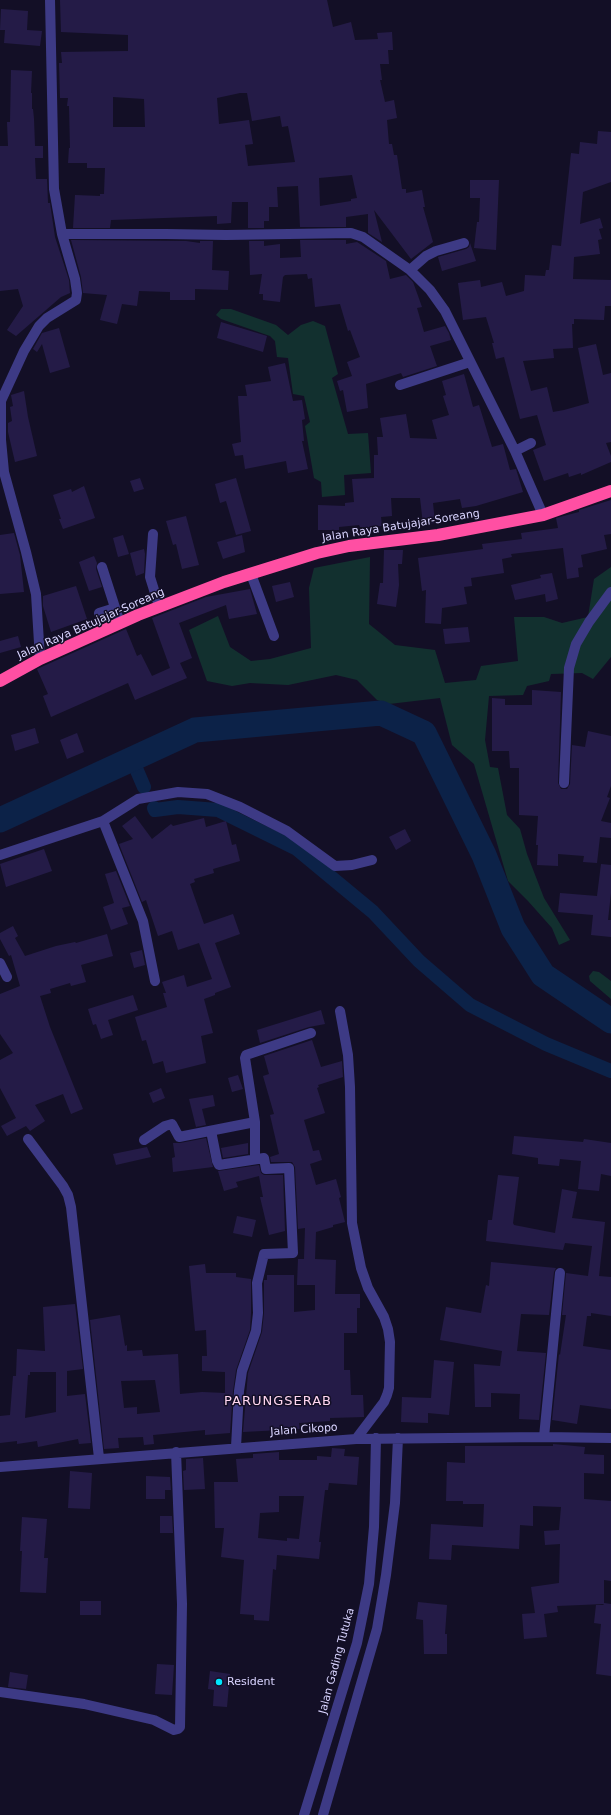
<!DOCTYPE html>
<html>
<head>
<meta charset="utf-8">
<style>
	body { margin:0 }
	canvas { display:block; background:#130f26 }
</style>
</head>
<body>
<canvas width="611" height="1815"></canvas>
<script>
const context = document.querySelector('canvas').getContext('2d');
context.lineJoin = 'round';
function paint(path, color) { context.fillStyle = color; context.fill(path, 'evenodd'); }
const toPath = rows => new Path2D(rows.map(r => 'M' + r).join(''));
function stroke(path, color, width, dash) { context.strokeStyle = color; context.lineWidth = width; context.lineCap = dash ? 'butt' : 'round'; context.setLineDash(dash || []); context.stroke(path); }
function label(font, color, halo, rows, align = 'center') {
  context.font = font + ' "DejaVu Sans",sans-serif'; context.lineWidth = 3; context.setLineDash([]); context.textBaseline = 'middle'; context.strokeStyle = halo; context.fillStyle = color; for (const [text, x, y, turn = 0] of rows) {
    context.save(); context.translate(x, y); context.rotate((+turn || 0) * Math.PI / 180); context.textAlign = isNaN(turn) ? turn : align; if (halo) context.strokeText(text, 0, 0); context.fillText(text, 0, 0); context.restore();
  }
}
paint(toPath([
	[221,309,231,309,276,325,288,335,301,325,313,321,325,326,338,374,332,378,348,434,368,433,371,473,344,475,345,495,322,497,321,482,314,478,305,426,310,422,304,396,293,394,288,358,277,357,275,341,270,336,221,319,216,315],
	[370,557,369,624,395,645,435,650,445,683,476,680,481,666,518,661,514,617,544,617,562,623,588,617,594,579,611,567,611,657,593,679,582,673,551,674,549,681,527,686,523,695,489,696,485,740,490,767,498,768,507,815,520,829,527,854,544,898,570,940,559,945,552,928,528,901,508,881,474,764,452,745,440,698,389,704,377,700,357,680,336,675,288,685,250,683,232,686,207,681,189,630,218,616,230,647,251,661,270,659,311,648,309,588,314,568],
	[593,971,599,972,611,981,611,999,590,981,589,976]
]), '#12302f');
stroke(toPath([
	[132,759,144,787],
	[154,808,155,810,178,807,218,810,297,849,373,912,419,961,470,1005,546,1044,611,1071]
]), '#0c2248', 14);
stroke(toPath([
	[0,820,195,730,381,713,424,733,484,855,513,928,543,975,611,1021]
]), '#0c2248', 25);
paint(toPath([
	[60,0,327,0,333,27,351,22,355,40,378,39,377,33,392,32,393,50,388,50,389,64,380,64,382,80,380,80,385,102,394,100,397,118,387,120,389,144,392,144,394,155,397,155,402,189,406,189,406,193,422,190,425,207,423,207,433,242,411,259,374,210,382,242,368,233,368,214,346,217,346,227,300,227,298,186,277,187,278,207,269,207,269,221,264,221,264,228,248,228,248,202,232,202,231,223,217,224,217,216,111,220,110,228,73,228,75,195,100,196,100,194,104,194,105,168,87,168,87,163,68,163,69,148,70,148,69,106,67,106,68,98,60,98,59,63,62,63,61,52,128,51,128,35,61,32],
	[240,93,247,93,252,121,280,116,282,127,288,126,295,162,248,166,245,145,253,144,249,120,219,124,217,98],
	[113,97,144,99,145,127,113,127],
	[352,175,357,198,351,199,351,201,320,206,319,178],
	[1,9,28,11,27,30,42,31,40,46,4,43,5,30,0,30],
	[11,70,32,71,31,93,32,93,32,109,33,109,34,119,35,146,43,146,43,158,35,158,36,179,47,179,48,203,50,203,55,237,69,280,70,293,61,297,16,336,7,330,23,306,18,289,0,291,0,146,8,146,7,122,10,122],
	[598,131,611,132,611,182,583,192,580,224,600,218,603,228,599,229,602,239,598,240,600,254,574,257,573,279,611,280,611,306,605,306,604,320,574,319,574,324,572,324,573,348,553,349,554,358,523,361,531,391,547,387,553,412,564,410,589,403,578,348,596,344,603,375,611,373,611,442,606,443,611,456,611,462,581,475,581,473,569,477,568,473,544,481,533,450,546,445,537,415,520,419,504,357,496,359,492,343,494,343,486,317,463,320,458,283,480,280,481,287,502,282,506,296,524,291,525,275,545,276,546,270,549,270,552,245,561,246,571,153,579,154,580,142,597,144],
	[470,180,499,180,496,250,474,248,477,222,479,222,480,198,470,198],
	[71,240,186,241,200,243,200,241,213,241,212,270,229,271,228,290,195,289,195,300,170,300,170,292,139,291,137,306,122,304,117,324,100,320,107,295,83,293,81,277],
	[300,240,346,240,346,244,357,242,386,261,390,279,406,275,413,282,422,307,417,308,424,332,445,326,449,333,451,340,430,346,437,366,403,377,401,373,366,384,368,408,347,412,343,390,340,391,337,381,352,376,347,362,360,357,350,330,348,331,340,304,315,307,312,278,308,279,307,274,285,275,283,277,280,302,263,300,263,294,259,294,262,274,250,275,249,241,264,241,264,246,280,244,280,258,301,257],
	[470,243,476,261,442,271,438,257,466,249,469,247],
	[221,322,267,336,263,352,217,338],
	[59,328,70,367,50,373,42,344,37,352,33,349,42,333],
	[285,363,293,401,302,400,305,419,302,420,304,441,302,441,308,469,288,473,286,461,245,469,243,455,235,456,232,444,241,442,238,396,247,396,245,385,271,381,268,367],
	[464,374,473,407,479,405,492,447,503,444,510,470,516,469,523,492,476,506,462,508,460,499,433,503,435,523,423,524,420,498,391,498,392,516,381,517,382,526,370,527,360,527,359,525,339,527,339,530,318,530,318,505,345,506,345,503,354,502,352,479,374,478,374,455,378,455,377,437,383,437,380,418,406,414,410,438,437,439,432,420,449,415,443,396,446,395,442,381],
	[24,391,28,417,37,456,15,462,8,432,8,423,12,421,10,407,13,406,11,395],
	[140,478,144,489,134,492,130,481],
	[236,478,251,531,236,535,226,501,220,503,215,484],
	[84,486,95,518,63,529,59,519,61,519,53,495,71,489,72,492],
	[611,500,611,534,604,535,607,549,581,555,583,567,578,568,579,577,567,579,563,548,511,554,512,557,502,559,504,573,471,578,472,586,464,587,467,604,442,608,441,624,425,623,426,590,422,591,418,558,483,549,482,544,522,539,521,533,558,528,556,518,579,512,579,510],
	[186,516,199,565,182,569,176,544,173,545,166,521],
	[14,533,20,555,24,592,0,594,0,535],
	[123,535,129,554,118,557,113,538],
	[242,535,245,552,223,559,217,542],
	[144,549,145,554,144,573,136,576,130,553],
	[384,550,403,550,402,564,398,564,399,585,396,607,377,604,380,583,383,583],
	[94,556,97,563,96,569,102,587,89,591,79,562],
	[552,573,558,599,546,602,545,594,515,600,511,585,541,578,540,575],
	[290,582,294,597,276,602,272,586],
	[76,586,87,619,51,632,43,606,43,596],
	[250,589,257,614,229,619,226,605,179,623,192,658,180,663,187,678,135,700,128,683,51,717,43,696,48,694,37,669,126,629,137,656,141,654,152,676,170,668,152,618,206,597],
	[468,627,470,642,445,644,443,629],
	[18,636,21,647,0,653,0,641],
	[532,690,561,692,558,783,561,789,567,789,570,784,572,745,585,747,588,731,611,736,611,786,607,797,610,798,601,821,611,823,611,838,600,837,597,863,583,862,584,856,558,854,558,866,537,865,538,845,536,845,538,816,519,815,519,768,510,768,509,751,492,751,492,698,505,699,505,705,532,705],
	[35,728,39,743,15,751,11,735],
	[77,733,84,752,67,759,60,740],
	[135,816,152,839,171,824,173,826,204,818,206,827,226,821,232,845,236,844,240,861,213,869,214,873,194,879,195,882,190,884,204,924,233,914,240,934,215,943,231,987,215,993,215,995,204,999,213,1033,201,1036,206,1063,166,1073,163,1061,153,1064,146,1040,142,1041,135,1017,167,1007,163,993,166,993,162,982,184,975,187,987,212,979,199,943,178,950,172,931,158,936,146,900,142,902,119,844,133,839,122,826],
	[405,829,411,841,396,850,389,837],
	[44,849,52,871,6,887,0,864],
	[601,864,611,865,611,893,608,920,611,920,611,937,591,935,593,915,558,912,560,893,597,896],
	[116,871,130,906,122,908,128,924,111,930,103,907,114,903,105,874],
	[13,926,18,936,15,938,25,956,56,946,75,942,76,943,107,934,113,956,81,965,86,982,71,986,70,983,50,989,51,993,40,996,50,1027,83,1109,71,1114,63,1094,35,1105,45,1121,30,1131,26,1126,7,1136,1,1126,16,1118,0,1088,0,1060,13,1053,0,1034,0,994,20,986,11,955,9,956,0,939,0,933],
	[142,950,145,965,134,968,130,953],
	[133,995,138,1010,108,1020,113,1035,101,1039,96,1024,93,1025,88,1009],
	[321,1010,325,1024,309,1027,260,1043,257,1030],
	[312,1040,321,1067,342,1061,343,1077,318,1085,319,1087,317,1088,325,1113,304,1120,313,1151,319,1150,322,1160,310,1164,316,1185,336,1179,341,1197,339,1198,345,1222,333,1225,333,1227,316,1232,315,1259,336,1260,335,1294,360,1294,360,1308,357,1308,357,1333,344,1333,344,1370,350,1370,351,1395,363,1395,364,1417,330,1418,330,1421,299,1423,300,1429,243,1432,248,1373,262,1332,264,1313,264,1280,267,1280,267,1275,294,1275,294,1312,315,1310,315,1285,297,1285,298,1259,304,1259,305,1228,298,1229,295,1167,292,1162,271,1162,270,1157,279,1154,270,1115,274,1114,263,1076,269,1074,264,1056],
	[238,1075,243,1089,232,1092,228,1078],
	[161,1088,165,1098,153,1103,149,1093],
	[213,1095,215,1106,202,1109,206,1125,196,1127,189,1099],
	[514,1136,583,1142,584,1139,611,1143,611,1176,601,1174,599,1191,578,1189,581,1161,560,1159,559,1166,538,1164,538,1158,512,1154],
	[206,1138,213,1167,173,1172,172,1158,175,1157,173,1143,180,1143],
	[248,1143,248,1154,223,1158,221,1148],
	[147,1147,151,1157,116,1165,113,1154],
	[259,1165,261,1173,264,1175,283,1175,285,1231,269,1235,260,1197,263,1197,259,1176,236,1182,238,1187,224,1191,218,1171],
	[498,1175,519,1177,513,1223,514,1225,555,1233,562,1189,577,1192,572,1218,605,1222,599,1276,611,1277,611,1316,591,1313,591,1316,587,1316,583,1346,611,1350,611,1409,580,1405,577,1424,552,1420,559,1354,560,1355,566,1315,562,1315,566,1273,588,1276,592,1246,565,1243,563,1250,486,1241,488,1220,492,1220],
	[237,1216,256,1220,252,1237,233,1233],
	[491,1262,556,1268,554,1272,549,1315,521,1314,517,1351,546,1353,539,1420,519,1419,520,1394,491,1393,491,1407,475,1407,474,1364,500,1366,502,1351,440,1340,446,1307,481,1313,486,1285,489,1286],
	[205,1264,206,1273,236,1273,236,1277,251,1279,251,1313,250,1330,236,1370,233,1391,230,1433,205,1435,205,1430,153,1435,154,1444,144,1445,143,1437,118,1438,119,1448,104,1449,90,1320,120,1315,125,1346,127,1345,127,1351,142,1350,143,1356,178,1354,180,1394,202,1392,225,1393,225,1372,202,1371,202,1356,207,1356,206,1330,195,1331,189,1266],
	[155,1380,160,1412,137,1414,137,1407,124,1408,121,1381],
	[75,1304,83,1369,67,1371,67,1396,85,1394,91,1443,79,1444,78,1439,38,1447,37,1441,17,1444,17,1441,0,1443,0,1416,10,1415,13,1376,16,1376,17,1349,45,1351,43,1307],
	[30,1372,56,1372,56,1412,25,1418,28,1375,30,1375],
	[434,1360,454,1362,449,1415,428,1413,428,1423,401,1422,402,1397,431,1398],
	[553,1444,585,1447,584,1454,604,1455,604,1474,584,1473,584,1499,611,1501,611,1581,604,1580,604,1603,611,1604,611,1676,596,1674,601,1624,594,1623,596,1605,603,1605,604,1604,557,1606,558,1612,544,1614,547,1637,524,1639,522,1614,535,1613,531,1587,559,1583,560,1544,545,1545,544,1531,559,1530,561,1507,533,1506,533,1526,520,1525,519,1549,452,1545,451,1560,429,1559,431,1524,483,1527,484,1504,463,1504,463,1501,446,1501,447,1462,465,1463,465,1446,553,1446],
	[332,1448,345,1449,344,1456,359,1457,357,1485,329,1483,328,1490,325,1490,319,1542,321,1542,319,1559,277,1555,276,1570,273,1569,269,1621,254,1620,254,1615,240,1614,244,1560,221,1557,224,1528,215,1528,214,1482,238,1482,236,1459,253,1458,253,1454,279,1452,279,1460,317,1460,317,1456,331,1457],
	[279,1496,304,1496,299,1539,287,1538,287,1541,258,1538,260,1513,279,1512],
	[203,1458,205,1489,184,1490,183,1471,186,1470,186,1459],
	[70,1471,92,1473,90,1509,68,1508],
	[146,1476,170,1477,171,1490,165,1490,165,1499,146,1499],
	[160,1516,172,1516,173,1533,160,1533],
	[22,1517,47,1519,44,1558,48,1558,46,1593,20,1592,22,1551,20,1551],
	[80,1601,101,1601,101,1615,80,1615],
	[418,1602,447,1605,445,1634,447,1634,447,1654,424,1654,423,1620,416,1619],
	[157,1664,174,1665,172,1695,155,1694],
	[210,1671,230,1674,227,1707,213,1706,214,1690,208,1689],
	[10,1672,28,1675,26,1689,8,1687]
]), '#241b47');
stroke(toPath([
	[50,0,54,189,62,234,166,234,226,235,351,233,363,237,410,270,430,290,445,311,515,451,543,515],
	[410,270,426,256,436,251,464,243],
	[400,385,470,362],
	[515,451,531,443],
	[153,534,150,577,159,606],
	[102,567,120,623],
	[251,574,274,636],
	[99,613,115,608],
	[40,659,36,594,26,552,4,472,1,440,1,401,24,351,39,326,47,318,76,300,77,293,75,279,62,234],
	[564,783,569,668,576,644,589,622,611,592],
	[103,821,138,799,178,792,207,794,240,807,287,831,335,866,352,865,372,860],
	[0,855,103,821,143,921,155,981],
	[0,963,7,977],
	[340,1011,348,1055,350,1087,352,1223,361,1268,368,1288,384,1317,388,1329,390,1342,389,1388,387,1395,384,1402,356,1439],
	[255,1122,245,1058,246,1055,311,1033],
	[211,1131,217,1161,219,1165,264,1158,266,1169,289,1168,293,1253,264,1254,257,1283,258,1313,256,1331,242,1371,239,1391,236,1447],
	[28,1139,63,1186,68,1195,71,1207,99,1458],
	[144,1140,165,1126,172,1124,179,1137,255,1122,255,1159],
	[544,1437,560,1273],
	[0,1467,356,1439,544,1437,611,1438],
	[0,1692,84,1704,154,1720,174,1730,178,1729,180,1727,182,1604,176,1452],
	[304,1815,357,1643,369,1584,374,1527,376,1438],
	[323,1815,377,1629,386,1575,395,1503,398,1438]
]), '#3d3a85', 10);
stroke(toPath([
	[0,681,40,659,138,615,224,582,317,553,349,546,438,535,543,515,611,491]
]), '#ff4fa3', 12);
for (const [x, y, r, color] of [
	[219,1682,4,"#00e5ff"]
]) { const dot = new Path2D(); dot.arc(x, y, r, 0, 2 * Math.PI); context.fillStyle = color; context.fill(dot); stroke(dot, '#130f26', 1.5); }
label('11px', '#d9d4ff', '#130f26', [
	["Jalan Raya Batujajar-Soreang",401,526,-9],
	["Jalan Raya Batujajar-Soreang",91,624,-24],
	["Jalan Cikopo",304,1430,-4],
	["Jalan Gading Tutuka",337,1661,-75]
]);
label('11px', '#d9d4ff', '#130f26', [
	["Resident",227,1682]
], 'left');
context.letterSpacing = '1px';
label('13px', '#ffd6f0', '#130f26', [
	["PARUNGSERAB",278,1402]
]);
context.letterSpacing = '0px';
</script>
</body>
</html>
